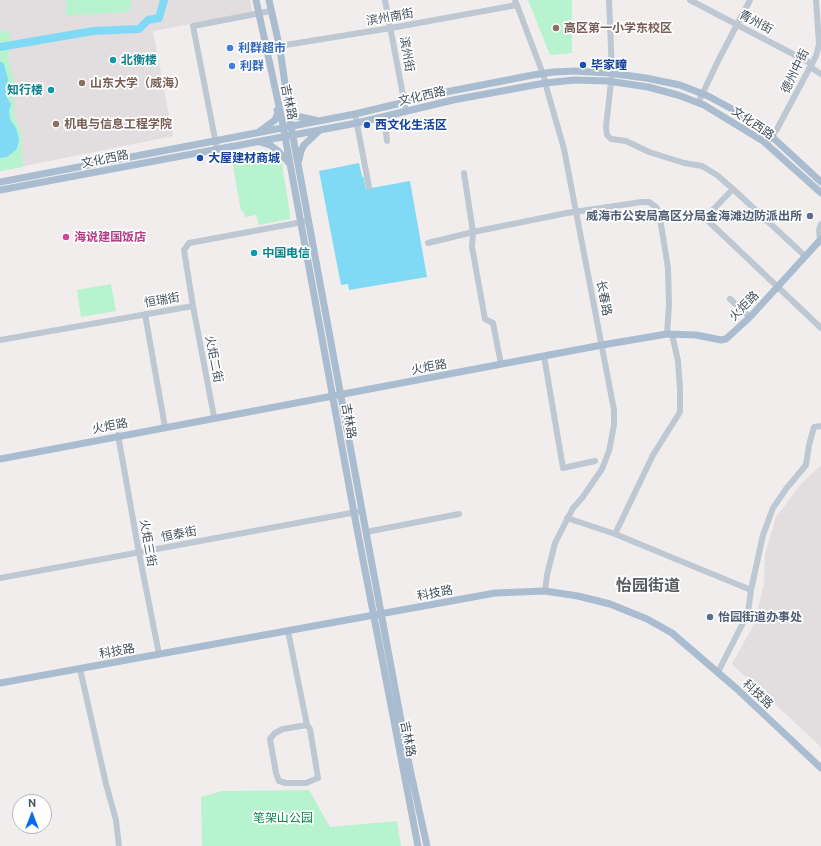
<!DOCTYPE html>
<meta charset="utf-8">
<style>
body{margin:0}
#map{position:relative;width:821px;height:846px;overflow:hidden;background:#f1eded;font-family:Ubuntu,sans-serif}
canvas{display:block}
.north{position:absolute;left:12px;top:794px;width:40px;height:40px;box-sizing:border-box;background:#fff;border:1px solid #b4b9be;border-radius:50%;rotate:0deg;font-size:11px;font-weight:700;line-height:16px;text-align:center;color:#44515d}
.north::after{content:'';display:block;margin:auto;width:14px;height:18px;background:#0769f1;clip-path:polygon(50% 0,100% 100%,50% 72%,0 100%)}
</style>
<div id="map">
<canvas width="821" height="846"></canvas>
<div class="north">N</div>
</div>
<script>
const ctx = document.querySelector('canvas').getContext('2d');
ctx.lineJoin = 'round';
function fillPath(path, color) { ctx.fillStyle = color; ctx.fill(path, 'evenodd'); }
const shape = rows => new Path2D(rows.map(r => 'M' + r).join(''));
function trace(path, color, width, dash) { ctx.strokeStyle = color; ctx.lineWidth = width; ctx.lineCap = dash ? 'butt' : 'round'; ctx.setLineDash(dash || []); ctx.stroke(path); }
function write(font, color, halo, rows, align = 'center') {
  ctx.font = font + ' Ubuntu,"Noto Sans SC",sans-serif'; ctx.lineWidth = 3.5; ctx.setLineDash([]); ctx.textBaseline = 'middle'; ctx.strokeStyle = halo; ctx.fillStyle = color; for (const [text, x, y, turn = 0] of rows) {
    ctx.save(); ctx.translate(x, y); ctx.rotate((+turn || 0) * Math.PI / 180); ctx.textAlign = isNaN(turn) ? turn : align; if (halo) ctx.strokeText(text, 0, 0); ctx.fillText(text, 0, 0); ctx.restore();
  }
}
fillPath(shape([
 [0,0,250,0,252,13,153,31,173,136,0,171],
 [821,465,821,747,732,664,754,624,764,584,765,554,776,517,801,484]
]), '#e2dedf');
fillPath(shape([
 [66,0,131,0,131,9,127,12,68,15,66,13],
 [528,0,572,0,572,53,550,55],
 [5,30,11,35,8,58,14,81,12,91,14,102,14,117,21,131,23,167,0,171,0,31],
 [266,154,273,155,278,159,282,164,290,214,290,219,259,225,256,215,245,217,243,211,241,211,232,161],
 [111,284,116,311,81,317,77,290],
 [309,790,330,827,397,821,401,846,202,846,201,797,222,791]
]), '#b7f3cf');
fillPath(shape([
 [0,61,4,64,9,83,7,97,10,103,11,103,9,111,10,119,16,128,19,139,17,149,7,157,0,158],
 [359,163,362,176,364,178,366,189,410,181,427,277,349,290,348,284,341,285,319,171]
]), '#80daf5');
trace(shape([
 [0,47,93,31,139,29,148,20,159,18,164,0]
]), '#80daf5', 8);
trace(shape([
 [385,0,406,111],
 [515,0,543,74,548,93,564,149,614,410,614,425,609,451,602,469,582,498,573,508,555,543,547,575,545,591],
 [609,0,612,73,606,127,607,135,611,139,626,141,649,152,684,163,702,166,717,175,733,189,805,256],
 [690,0,812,64],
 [266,50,279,46,391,28,517,5],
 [810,67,821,74],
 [698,103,719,59,750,0],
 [355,114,369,187],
 [385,124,387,141],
 [766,144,777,129,816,56,819,44,816,0],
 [217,149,193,26,271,11],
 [464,173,473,232,472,247,485,319,493,323,501,364],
 [733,189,705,218,821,328],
 [820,239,819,230,821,224],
 [428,243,473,232,567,213,642,202,649,202,656,207,659,212,668,268,669,305,667,334],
 [730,299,750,317],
 [193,306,214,417],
 [145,314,165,427],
 [0,340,193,306,184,250,189,243,308,221],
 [544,356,563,468,595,461],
 [118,435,139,553,159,654],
 [567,518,615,534,751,590],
 [366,532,459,514],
 [615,534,653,455,680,412,680,389,678,361,672,334],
 [0,578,362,511],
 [288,631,307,725,310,729,318,778,306,783,286,783,279,781,276,773,270,739,275,733,283,729,307,725],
 [80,669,106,784,116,820,119,846],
 [718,672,748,613,751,590,763,535,773,508,786,489,806,465,809,445,814,427,821,426]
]), '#bdc8d2', 6);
trace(shape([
 [256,0,282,120,354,513,418,846],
 [269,0,280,49,291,126,366,532,410,769,427,846],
 [290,108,292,114,296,116,315,120],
 [260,131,275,120,278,113,277,110],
 [260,142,270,145,277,150,289,163],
 [299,160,301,151,304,145,320,130],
 [0,182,355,114,451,91,533,75,553,72,575,71,609,73,646,78,680,85,708,96,745,116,768,133,821,182],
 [0,190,357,123,453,100,545,83,575,80,608,81,648,87,678,95,704,105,763,141,821,193],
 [0,459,602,345,667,334,696,335,721,340,726,339,750,317,821,239],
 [0,683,495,593,545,591,578,596,610,604,647,619,672,633,737,689,821,768]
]), '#aabdd0', 7);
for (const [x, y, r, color] of [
 [556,28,4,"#8d6e63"],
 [230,48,4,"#3f7fe0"],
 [113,60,4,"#0f9aa8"],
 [583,65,4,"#1a4fb4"],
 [232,66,4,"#3f7fe0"],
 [82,83,4,"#8d6e63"],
 [51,90,4,"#0f9aa8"],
 [56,124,4,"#8d6e63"],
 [367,125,4,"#1a4fb4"],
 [200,158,4,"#1a4fb4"],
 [810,216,4,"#5c6f8a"],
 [66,237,4,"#d1479c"],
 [254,253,4,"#0f9aa8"],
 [710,617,4,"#5c6f8a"]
]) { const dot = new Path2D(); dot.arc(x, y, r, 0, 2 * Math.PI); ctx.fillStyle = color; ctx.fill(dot); trace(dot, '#fff', 1.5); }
write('12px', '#44515d', '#fff', [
 ["滨州南街",390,17,-10],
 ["青州街",756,22,28],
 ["滨州街",407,54,80],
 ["德州中街",795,71,-64],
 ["文化西路",422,96,-13],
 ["吉林路",289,102,78],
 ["文化西路",753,123,34],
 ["文化西路",105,159,-11],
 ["长春路",604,298,79],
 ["恒瑞街",162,300,-10],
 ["火炬路",744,306,-45],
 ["火炬二街",214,359,79],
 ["火炬路",429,367,-11],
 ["吉林路",349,421,80],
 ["火炬路",110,426,-11],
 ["恒泰街",179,534,-11],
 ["火炬三街",148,543,80],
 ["科技路",435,593,-11],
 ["科技路",117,651,-10],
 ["科技路",758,694,43],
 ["吉林路",408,739,79]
]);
write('bold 12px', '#785e54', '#fff', [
 ["高区第一小学东校区",564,28],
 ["山东大学（威海）",90,83],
 ["机电与信息工程学院",64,124]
], 'left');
write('bold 12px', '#366cbe', '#fff', [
 ["利群超市",238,48],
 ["利群",240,66]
], 'left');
write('bold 12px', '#0d838f', '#fff', [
 ["北衡楼",121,60],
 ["知行楼",43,90,"right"],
 ["中国电信",262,253]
], 'left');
write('bold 12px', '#164399', '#fff', [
 ["毕家疃",591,65],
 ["西文化生活区",375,125],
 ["大屋建材商城",208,158]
], 'left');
write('bold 12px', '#4e5e75', '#fff', [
 ["威海市公安局高区分局金海滩边防派出所",802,216],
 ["怡园街道办事处",718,617,"left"]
], 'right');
write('bold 12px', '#b23c85', '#fff', [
 ["海说建国饭店",74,237]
], 'left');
write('12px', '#0d864c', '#fff', [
 ["笔架山公园",283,818]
]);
write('bold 16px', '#5a5e64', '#fff', [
 ["怡园街道",648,586]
]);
</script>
